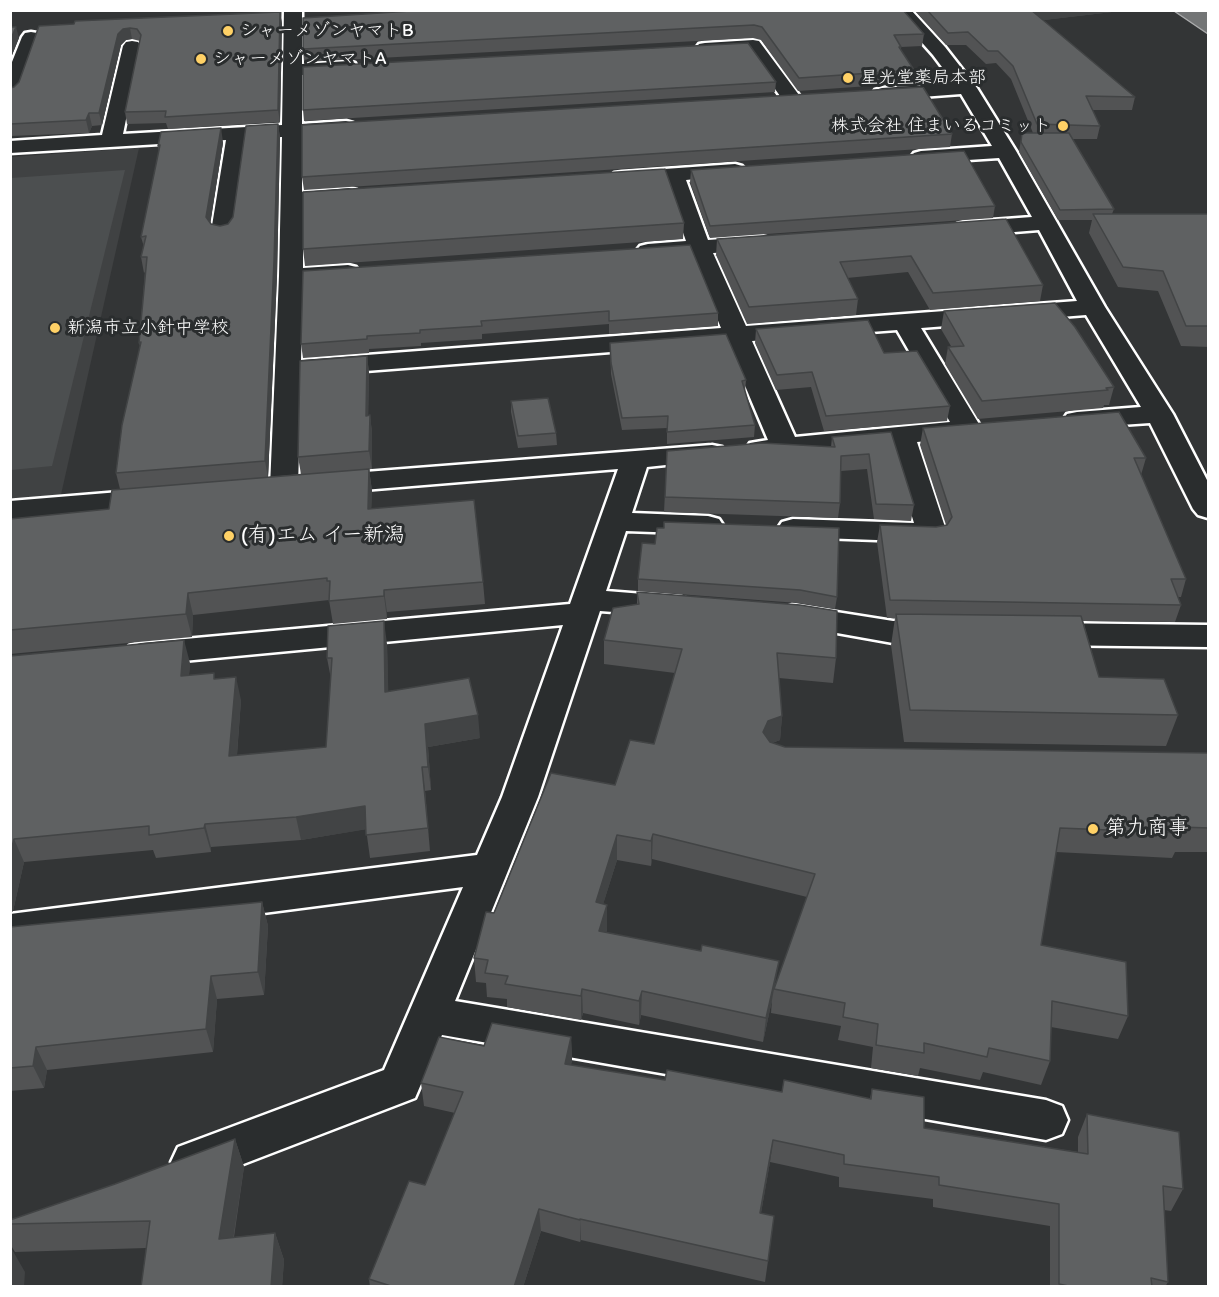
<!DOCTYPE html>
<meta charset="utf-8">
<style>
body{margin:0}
#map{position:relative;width:1219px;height:1297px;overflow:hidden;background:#333536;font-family:Itim,sans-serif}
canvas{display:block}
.frame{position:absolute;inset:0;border:12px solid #fff;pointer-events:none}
</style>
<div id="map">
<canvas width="1219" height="1297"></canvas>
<div class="frame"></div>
</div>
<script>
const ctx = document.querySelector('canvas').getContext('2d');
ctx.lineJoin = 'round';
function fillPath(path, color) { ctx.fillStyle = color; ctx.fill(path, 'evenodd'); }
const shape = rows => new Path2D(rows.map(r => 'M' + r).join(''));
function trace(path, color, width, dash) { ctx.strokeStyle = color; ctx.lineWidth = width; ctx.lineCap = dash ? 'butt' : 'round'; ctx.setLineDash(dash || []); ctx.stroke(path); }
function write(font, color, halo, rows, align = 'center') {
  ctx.font = font + ' Itim,"Klee One",sans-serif'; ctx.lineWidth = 6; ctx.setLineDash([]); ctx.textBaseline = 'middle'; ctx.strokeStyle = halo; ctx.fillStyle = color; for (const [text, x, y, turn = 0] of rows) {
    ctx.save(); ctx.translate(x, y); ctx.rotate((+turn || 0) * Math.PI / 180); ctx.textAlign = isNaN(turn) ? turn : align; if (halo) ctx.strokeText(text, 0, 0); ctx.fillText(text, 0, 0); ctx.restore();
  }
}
fillPath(shape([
 [139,148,60,499,11,503,11,157]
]), '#404243');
fillPath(shape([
 [125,170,52,466,11,470,11,178]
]), '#4c4f50');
const water = shape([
 [1174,11,1208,11,1208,34,1174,11]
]);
fillPath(water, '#737576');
trace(water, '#abacad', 1.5);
const minor = shape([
 [284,10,302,10,302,64,348,61,355,63,357,67,355,71,348,73,302,75,302,124,346,121,353,123,356,127,353,131,346,133,302,136,302,192,349,188,357,190,360,195,357,200,349,202,303,205,303,268,348,265,356,267,360,272,356,277,348,279,303,282,301,360,721,328,691,255,648,258,640,256,636,251,640,246,648,244,686,241,665,181,622,184,614,183,611,178,614,173,622,172,735,164,742,166,746,170,742,174,686,180,708,240,761,236,769,238,772,243,769,248,761,250,713,253,746,326,1077,301,1039,230,965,236,957,234,954,229,957,224,965,222,1032,217,999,158,921,163,914,161,911,157,914,153,921,151,992,146,961,94,882,100,875,98,872,94,875,90,882,88,954,83,933,55,893,10,911,10,945,47,977,88,1016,151,1105,307,1173,414,1208,482,1208,518,1198,515,1193,509,1150,423,1077,428,1067,426,1063,420,1067,414,1077,412,1141,407,1086,315,921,328,982,429,978,435,968,437,917,442,947,533,943,540,932,542,793,537,782,534,778,528,782,522,793,519,914,523,890,445,760,457,750,455,746,449,750,443,768,440,727,343,301,376,298,487,294,493,284,496,274,493,270,487,279,276,282,137,246,139,233,232,230,237,222,239,214,237,211,232,226,140,10,153,10,141,102,135,123,46,126,42,132,41,138,42,141,46,123,134,282,125,284,10],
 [897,330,950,422,795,437,752,341,897,330],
 [31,32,37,33,40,37,20,93,17,97,10,99,10,67,22,37,25,33,31,32],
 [753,40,759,41,799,95,802,99,799,103,785,103,748,51,705,53,699,52,696,48,699,44,705,43,753,40],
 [712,445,722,447,726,453,722,459,647,467,632,513,708,516,719,519,723,525,719,531,708,534,626,531,606,591,681,597,692,600,697,607,692,614,681,617,600,611,538,797,455,1001,1046,1100,1062,1106,1068,1120,1062,1134,1046,1140,442,1035,415,1098,194,1183,178,1177,171,1162,178,1147,384,1070,463,887,10,946,10,914,477,855,502,797,563,625,141,665,129,662,124,654,129,646,141,643,570,604,618,469,327,493,317,490,313,484,317,478,327,475,712,445],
 [156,489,166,492,171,498,166,504,10,519,10,501,156,489],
 [792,605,893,621,938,621,950,624,954,632,950,640,938,643,893,643,781,623,776,616,781,609,792,605],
 [1043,623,1208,625,1208,647,1043,645,1031,642,1027,634,1031,626,1043,623]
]);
trace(minor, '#fff', 5);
fillPath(minor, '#2a2d2e');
fillPath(shape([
 [426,10,924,34,922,46,901,47,901,50,914,70,912,83,798,91,761,40,753,38,304,62,303,49],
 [914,10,1129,10,1043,20,1135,97,1132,110,1092,110,1100,126,1097,139,1072,139,1114,209,1112,214,1209,214,1209,347,1181,346,1158,291,1118,287,1089,233,1092,220,1058,220,1019,152,1022,133,1033,133,1011,79,996,63,986,64,966,45,946,45],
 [280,12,282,24,280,122,168,129,166,123,127,124,125,112,140,41,132,39,126,40,121,45,102,125,92,126,89,133,10,136,10,88,14,87,19,82,39,26],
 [776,82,775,92,304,121,303,110],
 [278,124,280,138,277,276,268,477,301,474,298,457,367,356,369,373,368,415,370,415,372,433,372,469,369,469,372,491,371,508,483,582,485,604,387,612,387,619,333,624,329,600,193,615,192,637,10,654,10,519,109,509,120,489,116,473,140,346,139,343,145,272,144,273,141,257,144,247,141,237,159,152,158,146,223,142,210,224,220,226,228,224,233,217],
 [952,134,950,147,304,190,302,177],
 [691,170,995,206,993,218,710,238,690,182],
 [1006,219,1043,285,1040,301,930,310,908,272,847,278,858,299,856,315,747,324,716,255,717,239],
 [684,223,683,239,305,266,303,249],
 [303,271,718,313,718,326,609,334,609,324,482,334,482,339,421,343,421,346,369,349,369,353,303,358,301,344],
 [944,311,1114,387,1109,405,1104,405,1103,408,978,419,945,364,948,347,951,346,941,329],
 [756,329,884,353,950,406,947,421,824,431,811,387,776,390,755,343],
 [610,343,746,380,745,392,755,425,754,437,667,444,667,428,622,430,611,374],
 [511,401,556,433,557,445,518,448,511,412],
 [923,428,1146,458,1141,475,1186,579,1181,597,1178,597,1181,605,1175,622,1083,621,1099,677,1178,715,1166,746,904,742,891,645,895,618,887,618,877,542,880,525,936,527,946,525,920,445],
 [891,432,914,505,911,521,874,519,867,469,841,471,840,503,838,518,664,512,667,451,831,447,832,437],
 [642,543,837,597,835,609,798,603,638,591,638,579],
 [637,592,836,658,833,683,779,678,782,716,780,740,772,743,785,747,1209,753,1209,852,1175,852,1172,858,1056,852,1041,945,1128,1016,1118,1039,1051,1027,1050,1061,1041,1085,983,1072,980,1080,920,1068,918,1076,871,1068,873,1047,838,1040,841,1026,771,1013,772,1000,763,1042,641,1015,639,1025,583,1013,581,1020,507,1007,507,999,487,997,486,983,476,982,474,958,494,913,654,744,675,673,604,664,604,640,637,604],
 [652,859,807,897,776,983,606,933,607,929,607,905,603,904,617,860,651,866],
 [387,644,388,692,480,738,428,747,431,790,425,791,430,851,370,858,366,829,301,840,211,847,211,852,156,858,153,850,24,862,13,911,10,913,10,656,190,663,189,675,216,679,241,700,237,755,326,747,331,679,327,658],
 [262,902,268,926,264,995,217,999,213,1052,47,1070,44,1088,10,1091,10,927],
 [571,1037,572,1060,571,1065,665,1080,782,1092,870,1099,872,1089,924,1128,1078,1152,1078,1137,1087,1114,1183,1189,1171,1211,1164,1210,1168,1282,1165,1287,1050,1287,1050,1226,933,1207,933,1199,839,1187,839,1177,770,1162,761,1213,768,1261,765,1282,581,1240,580,1242,541,1231,523,1287,370,1287,369,1279,425,1185,455,1113,424,1106,421,1083,484,1046],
 [235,1139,244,1167,234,1237,275,1233,284,1260,282,1287,141,1287,146,1248,15,1252,10,1244,10,1220,115,1184]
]), '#525354');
fillPath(shape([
 [1030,10,1129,10,1028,22],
 [280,12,282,24,280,122,278,110],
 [16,27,19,38,10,60,10,41],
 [130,28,132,39,126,40,121,45,102,125,99,113,118,34,123,29],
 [89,113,92,126,89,133,86,120],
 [278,124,280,138,277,276,268,478,265,461],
 [221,128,223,142,209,232,206,217],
 [367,356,369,373,368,433,366,416],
 [370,415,372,433,372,469,369,451],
 [369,469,372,491,371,531,368,509],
 [384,590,387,612,387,619,384,596],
 [188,593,193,615,192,637,186,614],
 [384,621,387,644,389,715,385,692],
 [184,640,190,663,187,699,181,676],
 [236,677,241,700,235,779,229,756],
 [478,715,480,738,428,747,431,790,428,767,425,724],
 [782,716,780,740,766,745,763,732,768,721],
 [422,767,425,791,430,851,428,828],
 [365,806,368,829,301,840,296,817],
 [205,824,211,847,211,852,204,828],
 [653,834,652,859,651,866,651,841],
 [617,835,617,860,596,927,596,902],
 [14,839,24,862,13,911,10,913,10,855],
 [262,902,268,926,264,995,258,972],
 [607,905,607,929,600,956,599,931],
 [779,961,775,985,774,989,772,1000,763,1042,766,1018],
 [211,976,217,999,213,1052,206,1029],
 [582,989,583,1013,581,1020,581,996],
 [642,991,641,1015,639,1025,639,1001],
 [571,1037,572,1060,565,1087,565,1064],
 [36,1047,47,1070,44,1088,33,1066],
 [235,1139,244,1167,229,1266,219,1239],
 [773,1140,770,1162,757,1234,760,1213],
 [539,1209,541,1231,523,1287,514,1287],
 [580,1219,581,1240,580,1242],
 [275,1233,284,1260,282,1287,271,1287],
 [10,1246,25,1272,24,1287,10,1287]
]), '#424445');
const building = shape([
 [426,10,903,10,924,34,894,35,901,47,899,47,914,70,799,78,762,27,754,25,303,49,303,18,426,10],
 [927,10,1031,10,1135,97,1086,96,1100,126,1037,124,1013,66,998,51,988,51,968,32,948,33,927,10],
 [280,12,278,110,165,117,166,111,125,112,141,35,137,29,130,28,123,29,118,34,99,113,89,113,86,120,10,124,10,88,14,87,19,82,39,26,74,24,75,21,280,12],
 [10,27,16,27,10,41,10,27],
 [748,43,776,82,303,110,303,67,748,43],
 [923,87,952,134,302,177,302,125,923,87],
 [278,124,274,261,265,461,116,473,122,425,141,342,139,343,147,257,141,257,146,236,141,237,160,145,158,146,161,132,221,128,206,217,211,224,220,226,228,224,233,217,246,126,278,124],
 [1022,133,1069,133,1114,209,1060,210,1021,142,1022,133],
 [964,151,995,206,710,226,691,170,964,151],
 [665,169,684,223,303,249,303,192,665,169],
 [1093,214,1209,214,1209,326,1186,326,1163,271,1123,267,1093,214],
 [1006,219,1043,285,933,293,911,256,840,262,858,299,749,307,717,239,1006,219],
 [690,245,718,313,609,321,609,311,481,321,482,326,420,330,420,333,367,336,367,339,301,344,303,271,690,245],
 [1055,303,1075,327,1114,387,1106,388,1108,390,982,401,948,347,964,346,944,311,1055,303],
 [868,320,884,353,917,351,950,406,826,416,812,372,777,375,756,329,868,320],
 [726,334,746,380,742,381,755,425,667,432,668,416,622,418,611,363,610,343,726,334],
 [367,356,366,416,370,415,369,451,298,457,300,361,367,356],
 [548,398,556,433,518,436,511,401,548,398],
 [1119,412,1146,458,1134,458,1186,579,1171,579,1181,605,890,600,880,525,936,527,947,525,952,517,923,428,1119,412],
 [891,432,914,505,876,504,869,454,841,456,840,503,665,497,667,451,762,443,835,447,832,437,891,432],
 [369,469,368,509,474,500,483,582,384,590,384,596,329,601,330,581,327,581,327,578,188,593,186,614,10,630,10,519,109,509,112,490,369,469],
 [664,522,839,528,837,597,800,590,638,579,642,543,655,544,657,528,664,528,664,522],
 [637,592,800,605,837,611,836,658,777,653,782,716,768,721,763,732,770,742,785,747,1209,753,1209,828,1180,827,1182,833,1060,828,1041,945,1126,962,1128,1016,1052,1001,1050,1061,989,1048,987,1057,924,1043,924,1053,876,1045,878,1024,843,1017,845,1003,774,989,815,874,653,834,651,841,617,835,596,902,607,905,599,931,701,951,702,945,779,961,766,1018,642,991,639,1001,582,989,581,996,505,984,508,976,485,973,488,960,474,958,486,912,494,913,551,773,615,785,630,740,654,744,682,649,604,640,613,608,639,604,637,592],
 [896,614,1081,616,1099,677,1164,679,1178,715,910,710,896,614],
 [384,621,385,692,469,678,478,715,425,724,428,767,422,767,428,828,366,835,365,806,296,817,205,824,204,828,149,835,149,826,14,839,10,855,10,656,184,640,181,676,214,673,214,679,236,677,229,756,326,747,332,658,327,658,328,626,384,621],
 [262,902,258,972,211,976,206,1029,36,1047,33,1066,10,1068,10,927,262,902],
 [492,1023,571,1037,565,1064,665,1080,667,1070,782,1092,784,1080,871,1099,872,1089,924,1097,924,1128,1088,1154,1087,1114,1179,1132,1183,1189,1163,1186,1168,1282,1151,1278,1152,1287,1073,1287,1059,1284,1059,1204,939,1185,939,1177,844,1164,844,1155,773,1140,760,1213,774,1216,768,1261,580,1219,580,1220,539,1209,514,1287,394,1287,369,1279,409,1181,425,1185,463,1092,421,1083,439,1037,484,1046,492,1023],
 [235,1139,219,1239,275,1233,271,1287,141,1287,150,1221,10,1224,10,1220,115,1184,235,1139]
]);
fillPath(building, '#5f6162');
trace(building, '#424445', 1.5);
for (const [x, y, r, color] of [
 [228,31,6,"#ffd166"],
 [201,59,6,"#ffd166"],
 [848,78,6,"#ffd166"],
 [1063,126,6,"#ffd166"],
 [55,328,6,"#ffd166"],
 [229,536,6,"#ffd166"],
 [1093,829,6,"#ffd166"]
]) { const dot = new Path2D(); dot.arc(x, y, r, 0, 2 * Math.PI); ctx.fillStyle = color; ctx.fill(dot); trace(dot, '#2a2d2e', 2); }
write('18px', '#fff', '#2a2d2e', [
 ["シャーメゾンヤマトB",240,31],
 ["シャーメゾンヤマトA",213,59],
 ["星光堂薬局本部",860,78],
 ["株式会社 住まいるコミット",1051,126,"right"],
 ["新潟市立小針中学校",67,328]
], 'left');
write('21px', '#fff', '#2a2d2e', [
 ["(有)エム イー新潟",241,536],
 ["第九商事",1105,829]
], 'left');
</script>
